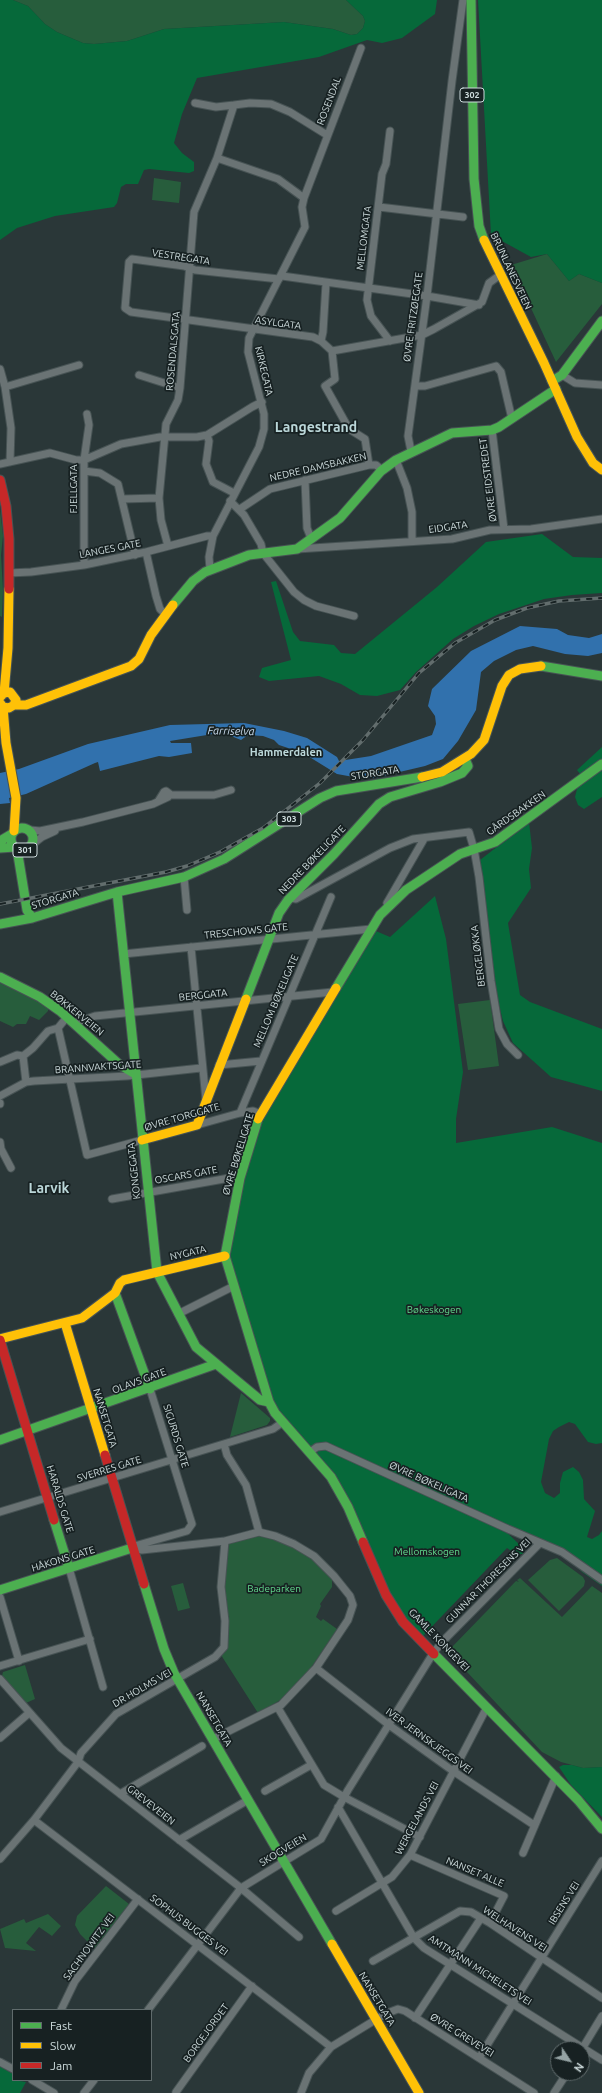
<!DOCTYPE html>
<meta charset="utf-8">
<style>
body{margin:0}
#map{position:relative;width:602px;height:2093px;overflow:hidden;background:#2a3738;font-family:Ubuntu,sans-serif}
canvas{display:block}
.legend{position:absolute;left:12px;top:2009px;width:140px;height:72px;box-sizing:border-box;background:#172122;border:1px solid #606b6c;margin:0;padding:5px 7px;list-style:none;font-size:12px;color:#cddbdc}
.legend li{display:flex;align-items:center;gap:8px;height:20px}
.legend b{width:20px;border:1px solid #606b6c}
.north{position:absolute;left:550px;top:2041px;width:40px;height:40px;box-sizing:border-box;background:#172122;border:1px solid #606b6c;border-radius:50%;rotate:125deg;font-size:11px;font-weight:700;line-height:16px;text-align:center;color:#cddbdc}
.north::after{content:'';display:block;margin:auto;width:14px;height:18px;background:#94a2a3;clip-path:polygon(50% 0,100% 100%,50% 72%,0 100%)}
</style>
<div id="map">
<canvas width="602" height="2093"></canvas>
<ul class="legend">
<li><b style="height:5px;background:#4caf50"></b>Fast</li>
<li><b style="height:5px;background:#ffc107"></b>Slow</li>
<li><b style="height:5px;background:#c62828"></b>Jam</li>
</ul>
<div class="north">N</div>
</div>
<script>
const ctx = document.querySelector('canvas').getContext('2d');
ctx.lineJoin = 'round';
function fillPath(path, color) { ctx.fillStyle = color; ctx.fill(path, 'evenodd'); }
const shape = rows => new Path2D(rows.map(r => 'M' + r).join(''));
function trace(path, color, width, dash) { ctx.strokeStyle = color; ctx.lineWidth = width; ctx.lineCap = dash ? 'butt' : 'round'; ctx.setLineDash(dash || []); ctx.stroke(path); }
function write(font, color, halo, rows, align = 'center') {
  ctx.font = font + ' Ubuntu,sans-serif'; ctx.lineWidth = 3.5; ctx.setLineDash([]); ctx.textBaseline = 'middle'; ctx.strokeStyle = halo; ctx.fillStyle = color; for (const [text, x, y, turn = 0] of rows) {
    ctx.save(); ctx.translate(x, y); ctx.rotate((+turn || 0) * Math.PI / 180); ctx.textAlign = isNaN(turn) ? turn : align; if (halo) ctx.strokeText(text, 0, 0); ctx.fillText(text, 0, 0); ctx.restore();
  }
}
fillPath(shape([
 [13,0,346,0,363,16,365,21,363,28,357,34,351,35,333,29,284,22,164,29,127,41,94,44,83,43,57,32,45,24,28,6],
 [154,178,181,182,179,203,152,200],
 [547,254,569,281,579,274,602,283,602,304,556,362,511,265],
 [0,509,3,536,1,555,3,590,2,617,0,616],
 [0,982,23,992,48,1008,48,1011,39,1020,30,1016,26,1024,17,1024,13,1027,0,1021],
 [490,1000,499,1066,468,1070,458,1004],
 [241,1393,270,1418,270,1421,267,1425,230,1437],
 [266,1534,314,1556,327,1573,332,1580,332,1587,320,1604,321,1606,316,1617,321,1621,323,1619,337,1629,306,1675,282,1699,258,1713,221,1655,227,1644,228,1633,222,1563,228,1541],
 [557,1558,583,1577,585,1581,584,1586,559,1611,528,1580,550,1560],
 [520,1578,562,1617,592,1586,602,1593,602,1767,583,1768,561,1762,542,1752,452,1656,452,1647,516,1581,519,1582,517,1580],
 [183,1583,190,1608,178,1611,171,1586],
 [25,1665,35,1699,26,1703,2,1676,3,1672],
 [106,1886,129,1904,95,1949,80,1934,75,1925,77,1916],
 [48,1914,61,1926,52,1936,39,1927,26,1943,36,1951,5,1948,0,1929,24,1919,26,1923]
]), '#275d3c');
fillPath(shape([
 [0,0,13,0,28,6,45,24,57,32,83,43,94,44,127,41,164,29,284,22,333,29,351,35,357,34,363,28,365,21,363,16,346,0,437,0,435,14,402,38,382,43,367,40,319,57,197,78,182,114,174,143,182,153,194,162,194,171,189,173,149,169,144,170,138,184,126,184,121,187,117,203,114,207,55,216,17,228,0,240],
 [478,0,602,0,602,283,579,274,569,281,547,254,531,257,491,235],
 [542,534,573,557,602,558,602,593,572,595,544,599,499,614,474,626,453,639,416,672,400,690,377,696,360,695,341,684,319,676,269,681,259,677,262,668,291,660,271,582,276,581,293,632,300,641,334,645,341,653,355,654,437,587,486,542],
 [602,747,602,797,584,809,578,805,575,797,577,789,585,780,577,770],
 [529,822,532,848,529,869,531,888,508,923,520,995,530,1002,602,1029,602,1091,551,1077,513,1043,503,1021,497,997,480,860],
 [435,896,446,939,463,1072,456,1119,456,1143,552,1127,602,1143,602,1443,596,1444,588,1442,575,1424,569,1422,559,1427,553,1431,549,1439,541,1482,545,1493,554,1498,560,1493,560,1483,563,1472,573,1467,579,1472,583,1480,584,1499,595,1511,587,1537,592,1539,599,1535,602,1531,602,1586,582,1572,561,1549,499,1525,521,1546,523,1554,516,1554,507,1548,420,1639,403,1622,331,1477,275,1413,225,1256,260,1114,371,929,390,937],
 [563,1765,572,1765,583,1768,602,1767,602,1817,571,1785,559,1767],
 [0,2066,13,2074,13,2080,26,2082,20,2093,0,2093]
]), '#06693a');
fillPath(shape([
 [520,626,557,629,568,635,589,638,602,634,602,653,588,656,565,654,533,646,516,650,494,661,481,672,476,710,458,741,443,759,425,766,374,778,359,778,337,774,303,753,279,745,274,740,263,736,248,735,241,740,226,734,213,734,170,741,171,743,191,743,192,753,169,757,159,756,100,771,98,762,95,763,26,794,9,798,10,803,0,804,0,773,19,769,88,744,170,725,244,723,284,731,307,738,337,757,339,761,371,756,432,735,436,724,435,716,428,706,432,689,471,651]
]), '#3171ad');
const street = shape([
 [195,103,216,107,234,105],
 [390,131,386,164,382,174,367,300,371,316,390,341],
 [304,198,278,179,217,158,234,105,250,103,271,104,290,112,327,135],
 [379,207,463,217],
 [282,276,427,296,479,305],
 [279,279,195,270,184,266,132,259,129,262,125,308,131,312,313,337,321,341,332,351,422,335,434,329,482,302,489,283,500,275],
 [321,341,323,332,326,283],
 [332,351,335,379,325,386,349,429,365,439,369,465],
 [0,369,5,387,11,428,10,462],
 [139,375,180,388],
 [562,375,575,383,602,385],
 [415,386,425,386,496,366,501,372,512,419],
 [5,387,79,365],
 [492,430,504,529],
 [207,435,209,441,206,464,213,482,234,493],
 [411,451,408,436,427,296,452,81,463,0],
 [396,460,407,488,412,512,412,541],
 [0,464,50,453,76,460,84,460,121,444,160,437,197,437,207,435,252,407,262,402],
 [84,471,100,473,118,484,135,555],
 [305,480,307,528,311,538],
 [122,499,159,498],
 [230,501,244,515,261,544,263,553,294,592,304,600,316,606,354,616],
 [240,509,270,489,369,465,376,465,382,470],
 [168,546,161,520,159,498,166,424,178,400,180,388,194,212,217,158],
 [297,549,452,539,490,530,531,529,602,519],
 [146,552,156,596,160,609,166,615],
 [84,565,84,460,89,425,87,414],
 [210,569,209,557,213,536,259,447,264,429,264,414,248,352,249,338,305,227,302,207,304,198,361,48],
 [9,573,31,572,84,565,146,552,207,536,213,536],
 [170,795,214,795,231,790],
 [30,830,40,831,83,822,153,804,168,797,170,794,166,791,164,792,159,800],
 [33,844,42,837,55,831],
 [184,877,187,910],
 [291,898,296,899,390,848,413,839,469,832,474,849,479,877,491,981,499,1029,507,1044,518,1055],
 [387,903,424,839],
 [191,947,206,1100],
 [123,954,371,929],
 [75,1023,95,1016,333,992],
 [58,1028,87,1155,142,1140],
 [23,1056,33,1048,48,1031,58,1028,67,1017],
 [23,1056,26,1082],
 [0,1062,17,1055,23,1056],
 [219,1065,261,1061],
 [0,1096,26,1082,34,1081,127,1076,201,1068],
 [0,1103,0,1104],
 [240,1113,331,897],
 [197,1125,240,1113,253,1111,260,1114],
 [0,1142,1,1149,11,1168],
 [112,1199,235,1177,240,1178],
 [178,1314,234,1286],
 [224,1444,227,1455,246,1485,259,1532],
 [310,1452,317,1447,326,1446,508,1529,562,1552,602,1580],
 [0,1512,273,1429,283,1422],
 [132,1548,142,1550,225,1541,259,1532,275,1536,294,1544,314,1556,334,1576,350,1596,353,1605,348,1620,316,1668,281,1705,213,1739],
 [132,1548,138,1545,187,1531,192,1524,150,1389],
 [69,1568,103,1687],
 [0,1597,19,1661],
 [0,1666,90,1639],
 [316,1668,389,1725,453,1771,534,1825],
 [0,1679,61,1748,241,1888,299,1937],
 [278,1708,324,1785,344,1797,420,1837],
 [0,1738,29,1713],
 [265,1791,311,1765],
 [120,1794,202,1746],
 [338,1807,414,1938,424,1948,602,2060],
 [34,1820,331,2047],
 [179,1840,248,1800],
 [523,1853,556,1776],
 [410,1855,504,1896,490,1923],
 [0,1859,34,1820,78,1762,81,1753,116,1714,215,1657,224,1647,225,1621,221,1587,225,1541],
 [336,1911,392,1877,410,1855,487,1707],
 [373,1961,460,1911,471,1912,490,1923,602,1998],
 [61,2010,75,1981,138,1899],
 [148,2010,241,1888,321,1839,348,1790,434,1652,443,1641,540,1543],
 [415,2018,481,1918],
 [582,2049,602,2016],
 [479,2058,602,1861],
 [0,2062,13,2069],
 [32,2080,54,2093],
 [176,2092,252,1986],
 [84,2093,94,2080],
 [301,2093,309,2073,331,2047,385,2014,398,2009,405,2011,534,2093],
 [554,2093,567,2073]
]);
const fast = shape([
 [471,0,474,179,479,226,484,240],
 [552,381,562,375,602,321],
 [173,605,193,581,205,572,249,555,297,549,340,518,381,471,396,460,452,433,492,430,499,427,556,389],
 [541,666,602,676],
 '11 839a11 11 0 1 1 22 0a11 11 0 1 1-22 0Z',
 [0,841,12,834],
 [0,848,15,847],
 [17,849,27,910,32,918],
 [117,892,157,1272,196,1347,260,1400,269,1402],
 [0,924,32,918,117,892,184,877,224,859,320,798,336,791,422,777],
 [0,977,40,997,60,1011,120,1065,135,1074],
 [336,988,380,915,406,890,460,854,495,842,602,764],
 [246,999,279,913,288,900,334,854,379,804,390,797,440,782,462,773,468,766,465,759],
 [258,1119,240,1178,225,1256,269,1402,275,1413,331,1477,348,1507,363,1542],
 [115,1293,150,1389],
 [0,1440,216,1364],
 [54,1520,69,1568],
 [144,1584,164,1649,174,1673,332,1944],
 [0,1590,132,1548],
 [434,1654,578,1800,602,1829]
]);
const slow = shape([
 [484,240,544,363,577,437,593,463,602,470],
 [4,693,8,648,9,589],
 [0,697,4,693,10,692,16,700,14,705,9,708,3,707,0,703],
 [14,705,26,705,131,666,139,659,151,635,173,605],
 [3,707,6,743,16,798,14,831],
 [422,777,442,772,471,754,484,740,502,686,509,675,520,669,541,666],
 [258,1119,336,988],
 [142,1140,197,1125,246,999],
 [65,1323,105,1455],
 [0,1339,82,1318,115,1293,120,1283,124,1280,225,1256],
 [332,1944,419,2093]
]);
const jam = shape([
 [0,480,6,506,9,539,9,589],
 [0,1340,54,1520],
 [105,1455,144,1584],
 [363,1542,386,1595,403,1622,434,1654]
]);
trace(street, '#475354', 9);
trace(fast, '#475354', 11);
trace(slow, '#475354', 11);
trace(jam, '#475354', 11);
trace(street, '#6a7374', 7);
trace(fast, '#4caf50', 9);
trace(slow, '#ffc107', 9);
trace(jam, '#c62828', 9);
const rail = shape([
 [0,904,166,872,187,866,220,852,263,828,320,783,363,740,419,673,455,643,495,620,527,608,559,601,602,598]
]);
trace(rail, '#626d6d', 3.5);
trace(rail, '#172122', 2, [6]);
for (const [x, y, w] of [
 [472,95,24],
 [289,819,24],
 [25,850,24]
]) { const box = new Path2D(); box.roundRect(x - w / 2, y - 7, w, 14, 3); ctx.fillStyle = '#172122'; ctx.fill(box); trace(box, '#cddbdc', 1); }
write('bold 9px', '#cddbdc', null, [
 ["302",472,95],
 ["303",289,819],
 ["301",25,850]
]);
write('10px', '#cddbdc', '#172122', [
 ["ROSENDAL",329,101,-69],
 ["MELLOMGATA",364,238,-83],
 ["VESTREGATA",181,257,9],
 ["BRUNLANESVEIEN",511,271,65],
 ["ØVRE FRITZØEGATE",413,317,-82],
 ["ASYLGATA",278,323,8],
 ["ROSENDALSGATA",173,351,-85],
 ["KIRKEGATA",264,371,77],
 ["NEDRE DAMSBAKKEN",318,467,-13],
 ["ØVRE EIDSTREDET",488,480,-97],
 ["FJELLGATA",74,489,-90],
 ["EIDGATA",448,527,-8],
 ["LANGES GATE",110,549,-11],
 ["STORGATA",375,773,-9],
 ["GÅRDSBAKKEN",516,813,-35],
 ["NEDRE BØKELIGATE",312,860,-46],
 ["STORGATA",55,899,-17],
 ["TRESCHOWS GATE",246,931,-6],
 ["BERGELØKKA",478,956,-97],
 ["BERGGATA",203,995,-6],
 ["MELLOM BØKELIGATE",276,1001,-67],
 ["BØKKERVEIEN",77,1013,39],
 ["BRANNVAKTSGATE",98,1067,-4],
 ["ØVRE TORGGATE",182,1117,-16],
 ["ØVRE BØKELIGATE",238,1154,-73],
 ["KONGEGATA",134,1171,-96],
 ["OSCARS GATE",186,1175,-10],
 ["NYGATA",188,1253,-13],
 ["OLAVS GATE",139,1381,-20],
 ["NANSETGATA",105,1418,73],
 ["SIGURDS GATE",176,1436,73],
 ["SVERRES GATE",109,1469,-17],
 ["ØVRE BØKELIGATA",429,1482,24],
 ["HARALDS GATE",60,1499,73],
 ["HÅKONS GATE",63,1559,-17],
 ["GUNNAR THORESENS VEI",488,1581,-45],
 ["GAMLE KONGEVEI",439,1640,46],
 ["DR HOLMS VEI",142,1688,-30],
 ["NANSETGATA",214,1719,60],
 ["IVER JERNSKJEGGS VEI",429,1741,36],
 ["GREVEVEIEN",151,1805,38],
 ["WERGELANDS VEI",417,1818,-62],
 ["SKOGVEIEN",283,1850,-31],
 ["NANSET ALLE",475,1872,23],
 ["IBSENS VEI",564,1903,-58],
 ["SOPHUS BUGGES VEI",189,1925,37],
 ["WELHAVENS VEI",515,1929,33],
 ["SACHNOWITZ VEI",89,1947,-54],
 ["AMTMANN MICHELETS VEI",480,1970,33],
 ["NANSETGATA",377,1999,59],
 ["BORGEJORDET",206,2033,-54],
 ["ØVRE GREVEVEI",462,2035,32]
]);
write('10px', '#63db8e', '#172122', [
 ["Bøkeskogen",434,1310],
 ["Mellomskogen",427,1552],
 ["Badeparken",274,1589]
]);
write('italic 11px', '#cddef0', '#172122', [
 ["Farriselva",231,731,1]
]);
write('bold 11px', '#bbd7d9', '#172122', [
 ["Hammerdalen",286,752]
]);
write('bold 14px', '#bbd7d9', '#172122', [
 ["Langestrand",316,427],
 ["Larvik",49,1188]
]);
</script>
